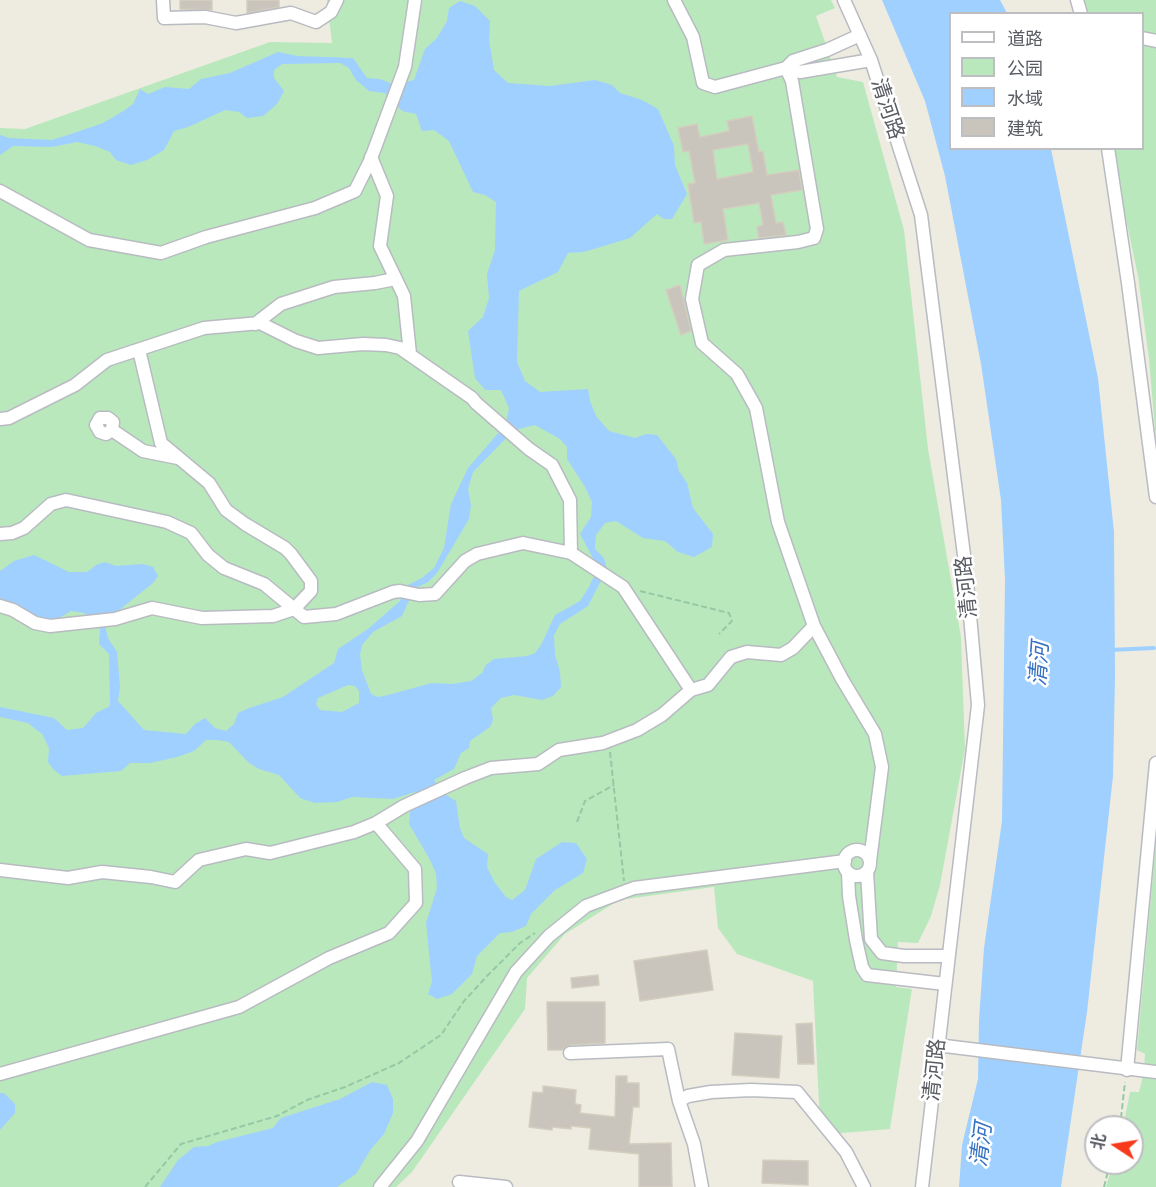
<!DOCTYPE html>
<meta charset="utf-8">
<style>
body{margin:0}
#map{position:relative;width:1156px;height:1187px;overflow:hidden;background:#eeece0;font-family:"IBM Plex Sans","Noto Sans SC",sans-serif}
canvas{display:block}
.legend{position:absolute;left:949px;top:12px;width:195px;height:138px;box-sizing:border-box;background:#fff;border:2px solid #bdbec1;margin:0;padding:8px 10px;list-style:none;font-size:18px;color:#595d63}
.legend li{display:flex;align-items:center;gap:12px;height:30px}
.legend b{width:30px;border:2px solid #bdbec1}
.north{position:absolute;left:1084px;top:1115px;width:60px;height:60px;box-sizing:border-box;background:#fff;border:2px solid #bdbec1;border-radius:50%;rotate:282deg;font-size:16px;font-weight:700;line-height:24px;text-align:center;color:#595d63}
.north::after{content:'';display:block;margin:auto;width:21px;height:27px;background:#f83a1c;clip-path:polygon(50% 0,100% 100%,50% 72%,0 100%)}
</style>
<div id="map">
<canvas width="1156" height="1187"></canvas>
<ul class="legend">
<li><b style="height:8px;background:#fff"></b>道路</li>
<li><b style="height:16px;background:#bae8bd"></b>公园</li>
<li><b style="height:16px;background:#9fd0ff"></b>水域</li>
<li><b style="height:16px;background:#c9c5bd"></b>建筑</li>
</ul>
<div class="north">北</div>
</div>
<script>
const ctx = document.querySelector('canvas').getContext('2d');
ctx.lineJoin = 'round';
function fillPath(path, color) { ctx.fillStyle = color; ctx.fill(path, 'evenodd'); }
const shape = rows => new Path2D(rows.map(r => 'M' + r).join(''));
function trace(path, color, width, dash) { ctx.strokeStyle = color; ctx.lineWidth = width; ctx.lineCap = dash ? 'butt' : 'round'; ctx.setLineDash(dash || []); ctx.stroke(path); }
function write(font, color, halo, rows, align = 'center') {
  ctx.font = font + ' "IBM Plex Sans","Noto Sans SC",sans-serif'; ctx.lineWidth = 5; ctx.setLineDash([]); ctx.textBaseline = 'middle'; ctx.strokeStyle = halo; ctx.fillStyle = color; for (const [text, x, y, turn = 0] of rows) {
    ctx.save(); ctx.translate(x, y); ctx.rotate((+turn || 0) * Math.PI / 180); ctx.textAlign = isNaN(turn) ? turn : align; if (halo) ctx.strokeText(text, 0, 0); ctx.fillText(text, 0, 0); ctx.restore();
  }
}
fillPath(shape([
 [327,0,831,0,835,8,816,16,837,77,863,82,904,230,928,449,961,637,965,749,940,885,931,916,918,943,898,942,896,987,912,989,890,1129,830,1134,820,1124,813,981,737,954,718,928,714,887,619,900,565,934,527,978,525,1009,412,1172,396,1187,0,1187,0,128,25,129,270,42,332,43],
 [1083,0,1156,0,1156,441,1149,359,1138,276,1111,149,1142,148,1142,14,1090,13,1086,11],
 [1156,842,1156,1187,1106,1187,1113,1163,1132,1163,1132,1127,1123,1127,1130,1092,1139,1092,1144,1071,1145,1054,1137,1050]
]), '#bae8bd');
fillPath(shape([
 [882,0,1000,0,1007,13,950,14,950,148,1051,149,1098,378,1114,532,1115,677,1113,776,1087,1012,1061,1187,959,1187,962,1145,978,1079,979,1020,984,948,1002,821,1005,580,1001,500,981,364,945,176,925,101],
 [460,1,475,6,490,21,489,40,494,70,508,83,550,86,595,80,612,85,620,93,642,100,658,109,674,146,675,165,687,194,672,219,664,219,657,214,630,238,584,252,568,253,558,272,519,291,517,362,525,381,540,392,588,389,590,401,596,416,609,431,635,438,646,434,657,435,676,459,679,471,687,483,693,508,713,534,712,547,694,557,678,552,665,541,643,538,616,521,605,523,596,535,595,549,604,558,607,569,588,606,560,624,554,635,555,655,560,672,561,687,553,696,542,700,514,695,501,698,491,708,493,720,490,727,470,741,469,748,461,753,454,769,434,780,443,793,456,801,460,828,464,838,488,854,487,867,495,883,506,897,512,900,525,890,536,859,562,842,576,843,587,859,583,873,555,890,531,914,526,926,512,932,500,933,477,956,472,974,452,994,437,999,428,994,432,982,426,923,437,888,436,873,429,858,409,824,410,812,421,804,415,792,393,799,352,797,337,802,315,803,300,798,279,775,259,769,249,763,229,742,217,740,206,740,194,751,177,757,150,763,130,763,121,771,62,776,54,770,48,762,49,748,42,734,28,723,0,717,0,707,54,718,67,730,83,728,96,713,110,706,109,654,99,644,100,630,95,620,84,613,71,611,59,618,47,619,35,616,24,608,0,598,0,571,14,561,34,555,69,572,87,572,96,565,105,562,116,566,143,564,153,567,158,576,153,583,104,622,108,638,117,652,120,687,118,701,144,730,186,734,195,724,205,718,215,728,226,731,234,724,238,713,249,708,283,697,334,663,338,649,368,629,400,601,404,587,422,578,434,568,444,548,451,504,468,468,506,424,509,408,501,390,485,390,475,378,468,331,483,317,489,298,487,274,495,250,496,202,485,195,473,192,449,141,434,130,422,131,416,114,402,111,385,93,369,91,356,80,349,68,340,63,282,64,274,70,274,78,284,91,277,104,263,116,247,118,239,112,225,110,188,127,174,131,164,150,147,160,131,165,116,160,110,152,95,146,77,142,52,147,13,146,0,155,0,135,9,138,52,140,71,134,103,123,125,110,133,104,140,89,148,94,165,87,189,89,201,79,230,73,278,52,297,56,353,58,367,78,380,79,395,85,414,80,425,49,437,38,447,21,449,8],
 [535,425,560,439,567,447,567,459,585,487,592,502,591,517,580,534,593,558,596,571,589,587,580,601,555,615,541,645,535,653,527,656,494,659,486,665,482,673,471,681,452,684,432,683,384,696,378,697,371,694,362,670,360,655,362,645,373,632,402,616,414,589,428,582,437,573,469,519,471,505,468,489,473,472,514,430],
 [348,685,355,686,359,691,359,703,342,712,320,710,316,704,318,698],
 [372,1082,387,1085,393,1099,393,1113,384,1134,371,1149,356,1174,337,1187,160,1187,178,1160,194,1147,208,1146,217,1142,273,1128,281,1118,340,1099],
 [0,1093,4,1093,15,1104,15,1113,0,1130]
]), '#9fd0ff');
trace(shape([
 [1110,650,1154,648]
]), '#9fd0ff', 4);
const building = shape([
 [180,0,212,0,212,10,180,9,180,0],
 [247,0,279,0,279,7,247,13,247,0],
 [752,116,759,152,763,151,767,175,799,170,802,190,771,195,776,223,783,222,786,235,759,238,757,227,763,225,759,203,723,209,728,240,704,244,701,222,694,223,688,184,695,183,689,151,683,152,678,128,697,124,700,137,729,131,727,121,752,116],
 [748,144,753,172,717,179,713,150,748,144],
 [680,285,691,331,681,335,666,290,680,285],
 [707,950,713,990,640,1001,634,961,707,950],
 [598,975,599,985,572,988,571,978,598,975],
 [547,1002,605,1002,605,1043,570,1045,562,1050,548,1050,547,1002],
 [812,1023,814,1064,798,1064,796,1024,812,1023],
 [735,1033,782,1036,779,1078,732,1075,735,1033],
 [616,1076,627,1076,627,1083,639,1083,639,1107,633,1107,629,1144,671,1143,672,1187,639,1187,639,1154,589,1149,591,1128,571,1126,571,1129,552,1127,552,1130,529,1127,533,1092,543,1093,543,1086,576,1090,575,1104,581,1105,580,1113,615,1117,616,1076],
 [763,1160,808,1161,808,1185,762,1183,763,1160]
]);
fillPath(building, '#c9c5bd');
trace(building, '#d3cebe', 1.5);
const minor = shape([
 [163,0,164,18,205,17,236,23,291,13,316,22,331,12,337,0],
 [674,0,693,37,703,83,715,87,786,68,792,81,817,229,814,238,798,242,724,250,698,265,692,299,702,343,737,374,756,408,778,522,814,626,842,679,875,734,882,767,870,861],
 [844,0,871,60,921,215,966,571,978,705,922,1187],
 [1077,0,1081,14],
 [860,35,827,50,793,61,786,68,800,72,871,60],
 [1142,38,1156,41],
 [1108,148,1128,283,1156,497],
 [371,157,387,196,380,246,404,296,410,354],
 [0,191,89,240,161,253,206,237,315,208,355,191,370,161,405,67,415,0],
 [255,324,281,304,334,287,375,283,395,279],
 [0,419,9,418,75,385,107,360,204,328,260,323,296,341,318,348,363,344,386,345,400,348,472,398,476,403,529,449,552,465,570,500,571,553],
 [112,430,113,422,108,418,100,418,96,425,100,432,106,434,112,430,143,451,178,458],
 [0,534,12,533,24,528,51,504,66,500,167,522,191,533,208,555,224,568,264,584,304,617,336,614,393,592,400,591,419,595,435,594,465,561,477,554,523,543,571,553,623,587,691,690],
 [0,606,13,610,35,623,50,626,115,619,152,608,202,618,273,616,294,609,311,591,311,581,291,554,285,548,245,524,226,510,209,483,161,443,139,350],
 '844 863a13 13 0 1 1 26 0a13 13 0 1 1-26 0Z',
 [0,870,68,878,102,872,151,877,175,882,199,860,246,849,270,853,354,832,376,823,404,806,465,778,491,768,538,764,559,750,603,743,637,730,662,715,691,690,708,685,731,657,747,652,781,655,793,648,814,626],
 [848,872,849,896,856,940,862,967,867,975,945,984],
 [867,872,871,939,882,953,904,956,948,956],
 [937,1045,1156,1072],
 [570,1053,668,1049,679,1101,694,1144,702,1187],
 [1127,1070,1156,763],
 [0,1074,239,1007,329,958,389,933,416,903,415,869,376,823],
 [679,1101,688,1096,711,1092,751,1090,797,1092,846,1152,864,1187],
 [459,1182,506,1187],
 [380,1187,417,1141,516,972,549,936,586,906,634,888,845,861]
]);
trace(minor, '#b8bbc1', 15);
trace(shape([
 [640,591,729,613,732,621,719,634],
 [610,752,624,881],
 [577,822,585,801,614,785],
 [1120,1127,1125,1082],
 [145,1187,181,1144,277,1116,307,1100,345,1087,399,1063,441,1035,464,1001,488,975,520,943,535,933],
 [1104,1187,1110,1163]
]), '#93c9a5', 2, [6, 3]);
trace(minor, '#fff', 12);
write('21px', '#595d63', '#fff', [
 ["清河路",887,109,72],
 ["清河路",967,587,-96],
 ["清河路",935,1070,-84]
]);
write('italic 22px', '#3672c3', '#fff', [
 ["清河",1040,664,-86],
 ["清河",982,1145,-83]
]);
</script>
